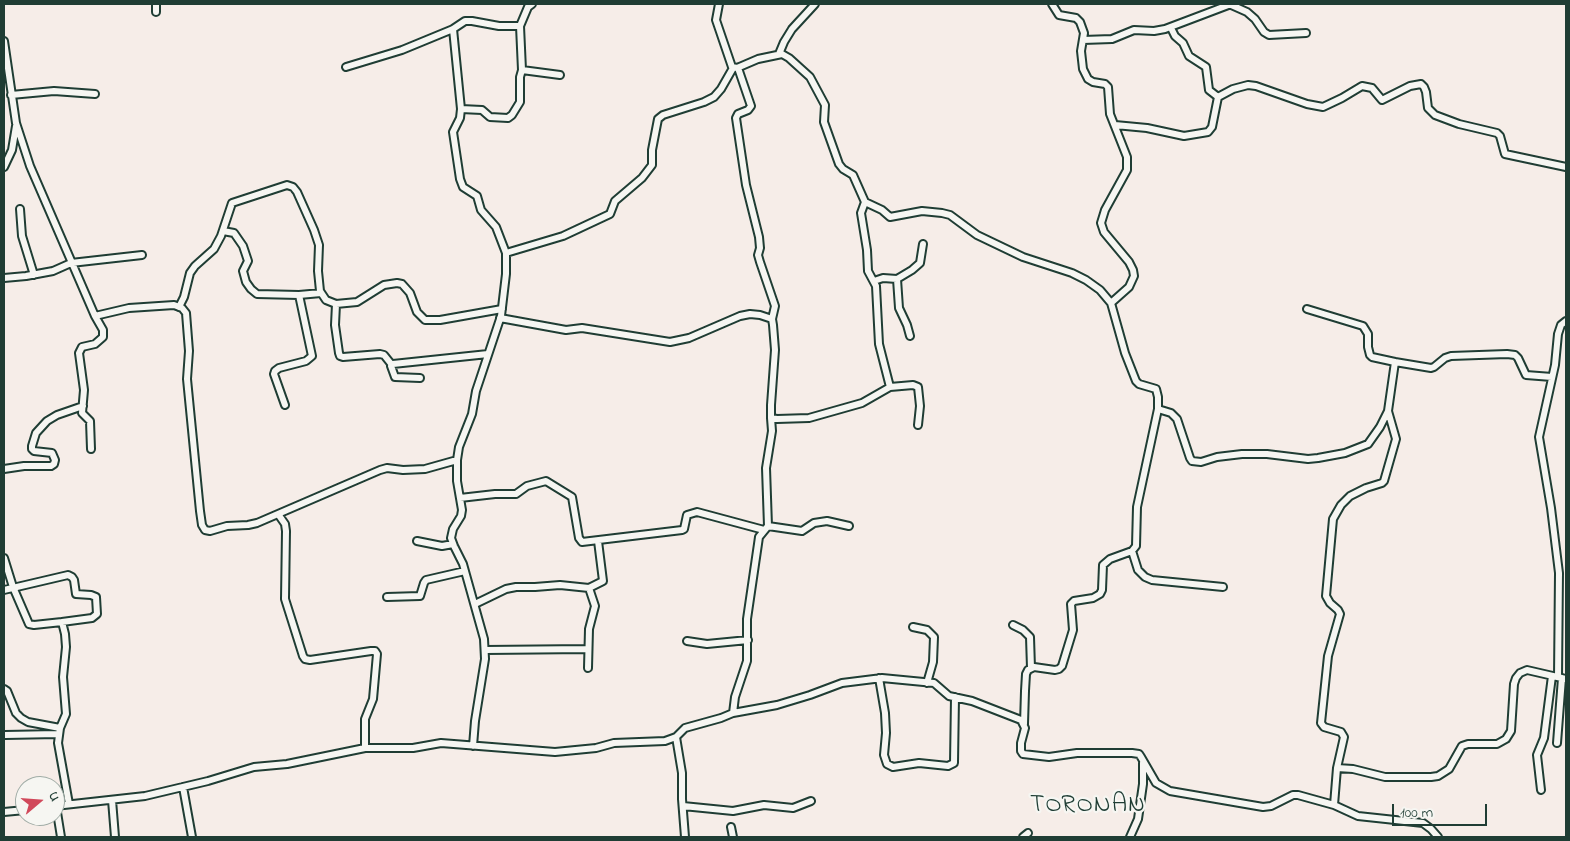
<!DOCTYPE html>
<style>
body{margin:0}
#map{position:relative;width:1570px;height:841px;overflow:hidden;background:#f6ede8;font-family:"Indie Flower",sans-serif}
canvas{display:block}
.frame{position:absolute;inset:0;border:5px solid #1f3d34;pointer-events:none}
.north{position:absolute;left:15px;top:776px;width:50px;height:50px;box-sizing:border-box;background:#f6f6f2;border:1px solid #a0aca6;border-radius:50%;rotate:72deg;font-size:14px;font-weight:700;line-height:20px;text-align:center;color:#1f3d34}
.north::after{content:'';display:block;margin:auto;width:18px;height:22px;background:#d1495b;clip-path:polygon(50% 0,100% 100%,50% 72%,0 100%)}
.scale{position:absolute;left:1392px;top:804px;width:95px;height:22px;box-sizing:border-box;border:2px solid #1f3d34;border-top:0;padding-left:6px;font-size:15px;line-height:18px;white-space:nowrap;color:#1f3d34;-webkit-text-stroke:4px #f6f6f2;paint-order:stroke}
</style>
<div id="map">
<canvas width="1570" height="841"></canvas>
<div class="frame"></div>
<div class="north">U</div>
<div class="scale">100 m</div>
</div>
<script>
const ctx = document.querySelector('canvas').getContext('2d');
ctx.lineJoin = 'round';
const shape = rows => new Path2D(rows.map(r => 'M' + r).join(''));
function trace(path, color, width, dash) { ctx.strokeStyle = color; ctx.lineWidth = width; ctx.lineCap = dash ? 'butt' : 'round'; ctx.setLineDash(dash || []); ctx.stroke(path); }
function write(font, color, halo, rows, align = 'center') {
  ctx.font = font + ' "Indie Flower",sans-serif'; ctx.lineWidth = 4.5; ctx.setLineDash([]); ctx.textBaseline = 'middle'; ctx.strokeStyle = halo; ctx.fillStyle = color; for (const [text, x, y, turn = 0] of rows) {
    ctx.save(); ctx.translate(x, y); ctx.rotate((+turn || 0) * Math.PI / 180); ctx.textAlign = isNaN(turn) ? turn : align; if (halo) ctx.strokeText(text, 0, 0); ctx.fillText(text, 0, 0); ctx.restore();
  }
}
const minor = shape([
 [719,4,716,20,732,67,737,68,758,59,782,54,789,58,810,77,825,105,824,122,839,164,843,169,853,175,865,202,882,210,890,217,922,211,942,213,950,215,977,235,1023,257,1072,273,1086,280,1100,290,1111,303,1125,353,1136,381,1139,384,1156,389,1158,397,1158,409,1171,413,1177,419,1190,458,1192,461,1201,462,1217,457,1242,454,1267,454,1308,459,1318,458,1345,453,1368,444,1380,427,1388,411,1395,362,1431,368,1434,367,1445,358,1451,356,1507,354,1515,355,1518,358,1526,375,1552,377],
 [1052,4,1059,15,1076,18,1080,22,1084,33,1081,51,1083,69,1088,79,1093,82,1105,84,1108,87,1110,114,1127,157,1127,170,1105,210,1101,223,1104,232,1129,262,1133,270,1134,276,1129,287,1111,303],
 [1229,4,1247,12,1255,19,1264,32,1269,35,1306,33],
 [156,12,156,4],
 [520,26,528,7,532,4],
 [1171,28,1175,36,1183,43,1189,56,1206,67,1209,90,1218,97],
 [453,29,461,109,460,118,453,132,460,179,463,187,477,196,481,210,496,227,506,253],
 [1083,40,1112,39,1134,30,1154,31,1165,29,1231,4],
 [4,41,16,123,30,166,95,316,129,308,174,305,182,308,186,313,189,351,187,379,200,511,202,525,205,530,210,531,227,526,248,525,257,523,380,470,387,468,403,470,425,469,457,460],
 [779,54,784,42,792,29,815,4],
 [346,67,402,50,453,29,465,21,472,21,499,26,520,26,522,70,560,75],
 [738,68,751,106,748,110,738,114,736,118,746,185,759,237,760,248,758,255,760,262,775,306,772,319],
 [11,95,54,91,95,94],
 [461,109,482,110,490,117,508,118,512,115,520,102,520,77,522,70],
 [1115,125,1147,128,1184,136,1208,132,1212,127,1218,97,1233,89,1248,85,1256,86,1307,104,1323,107,1342,98,1362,86,1372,88,1382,100,1410,86,1421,84,1424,87,1426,92,1428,108,1435,115,1459,124,1497,133,1500,136,1505,154,1566,167],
 [4,167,12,150,16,126],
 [20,209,22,236,34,275],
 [223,231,234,233,243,246,248,261,243,271,246,282,251,289,257,294,299,295,321,293],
 [4,278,26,276,53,271,71,263,142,255],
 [897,279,899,308,907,325,910,336],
 [874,281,883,278,897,279,912,270,920,263,923,244],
 [336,304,335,325,339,353,340,356,343,357,380,354,384,355,392,365],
 [179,307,184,297,190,273,195,266,214,249,221,236,232,203,287,185,293,187,297,192,314,230,319,245,318,271,320,291,326,300,336,304,357,302,384,285,397,283,402,284,410,293,417,312,425,320,440,320,502,309],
 [1307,309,1363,326,1368,334,1368,347,1370,355,1372,357,1395,362],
 [500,318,566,330,582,328,670,342,689,338,740,316,750,314,760,315,772,319,773,325,775,350,771,405,771,418,777,419,809,418,862,403,890,387,879,344,876,286,868,271,867,250,861,213,865,202],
 [420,378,395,377,391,366,393,364,488,354],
 [890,387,913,385,918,387,920,406,918,425],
 [285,405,274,374,275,371,279,368,306,361,312,356,299,295],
 [91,449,90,421,82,413,84,390,79,353,82,347,95,344,103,337,103,330,95,316],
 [4,469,24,466,51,466,54,464,55,460,52,453,34,451,32,449,32,446,36,433,47,421,57,415,83,406],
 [460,498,495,494,516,494,527,486,546,481,572,497,579,538,582,542,682,530,684,529,687,515,697,512,764,530],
 [278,514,285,524,286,531,285,599,303,656,305,659,310,660,371,651,375,651,377,654,373,699,365,719,365,748],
 [768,526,802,531,814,523,827,521,849,526],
 [417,541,442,546,453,544],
 [1132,551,1138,570,1145,577,1152,580,1223,587],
 [4,558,13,587,29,624,34,625,62,622,65,634,66,647,63,677,66,714,60,728,58,743,69,804],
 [589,588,603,581,598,541],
 [4,590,68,575,72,577,74,580,76,594,91,595,96,597,97,614,92,618,62,622],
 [387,597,420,596,424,583,426,580,465,571],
 [475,604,506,589,516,587,535,587,560,585,589,588,595,606,589,629,588,668],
 [1013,625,1023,630,1030,637,1031,668],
 [913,627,927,630,934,637,933,662,927,683],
 [687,641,707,644,748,640],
 [485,650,588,649],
 [1558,677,1559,573,1551,508,1539,437,1555,365,1558,334,1561,325,1566,321],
 [879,678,885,713,886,733,884,755,887,764,893,767,919,763,948,766,954,763,955,697],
 [4,689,7,691,16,713,21,718,28,722,60,728],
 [733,713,735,697,747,661,747,619,758,544,759,537,768,526,766,468,772,431,771,418],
 [1024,724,1025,691,1026,674,1028,670,1034,667,1055,670,1059,669,1062,666,1073,630,1071,604,1074,601,1093,598,1100,594,1102,590,1103,565,1110,559,1132,551,1136,546,1137,507,1158,409],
 [5,735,58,734],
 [676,737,682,773,682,799,685,837],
 [1557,743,1562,678],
 [473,746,475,721,485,659,484,639,463,564,454,546,451,538,453,529,461,516,462,510,457,481,457,460,459,447,472,414,476,391,501,316,506,274,506,253,563,236,610,214,615,201,642,178,652,165,652,150,658,119,663,115,704,102,714,97,721,89,733,68],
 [1337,768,1353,769,1385,777,1431,777,1438,776,1449,769,1462,746,1468,744,1497,744,1506,739,1511,731,1514,684,1516,678,1520,673,1527,670,1566,679],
 [183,787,192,837],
 [1541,790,1537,755,1544,738,1552,676],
 [112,800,115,837],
 [1334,805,1337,768,1344,737,1341,732,1324,727,1321,723,1328,656,1340,614,1338,610,1330,603,1326,596,1333,519,1341,505,1350,496,1366,488,1382,483,1384,481,1396,439,1388,411],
 [55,806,145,796,208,781,254,767,287,764,365,748,413,748,441,743,555,752,596,748,614,743,665,741,676,737,685,728,721,718,733,713,777,705,810,695,842,683,882,678,934,683,949,696,972,701,1021,720,1025,728,1021,743,1021,751,1023,754,1049,757,1077,753,1132,753,1139,754,1141,757,1156,783,1170,791,1263,807,1271,806,1293,795,1298,795,1334,805,1358,816,1423,823,1431,829,1438,837],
 [56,806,61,837],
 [683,806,733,811,764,805,793,808,811,801],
 [4,812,25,810],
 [731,827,733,837],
 [1023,837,1028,833],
 [1130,837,1138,819,1143,784,1143,763]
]);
trace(minor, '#1f3d34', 10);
trace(minor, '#f6f6f2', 6);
ctx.letterSpacing = '1px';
write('25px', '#1f3d34', '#f6f6f2', [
 ["TORONAN",1088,807]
]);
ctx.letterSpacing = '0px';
</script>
